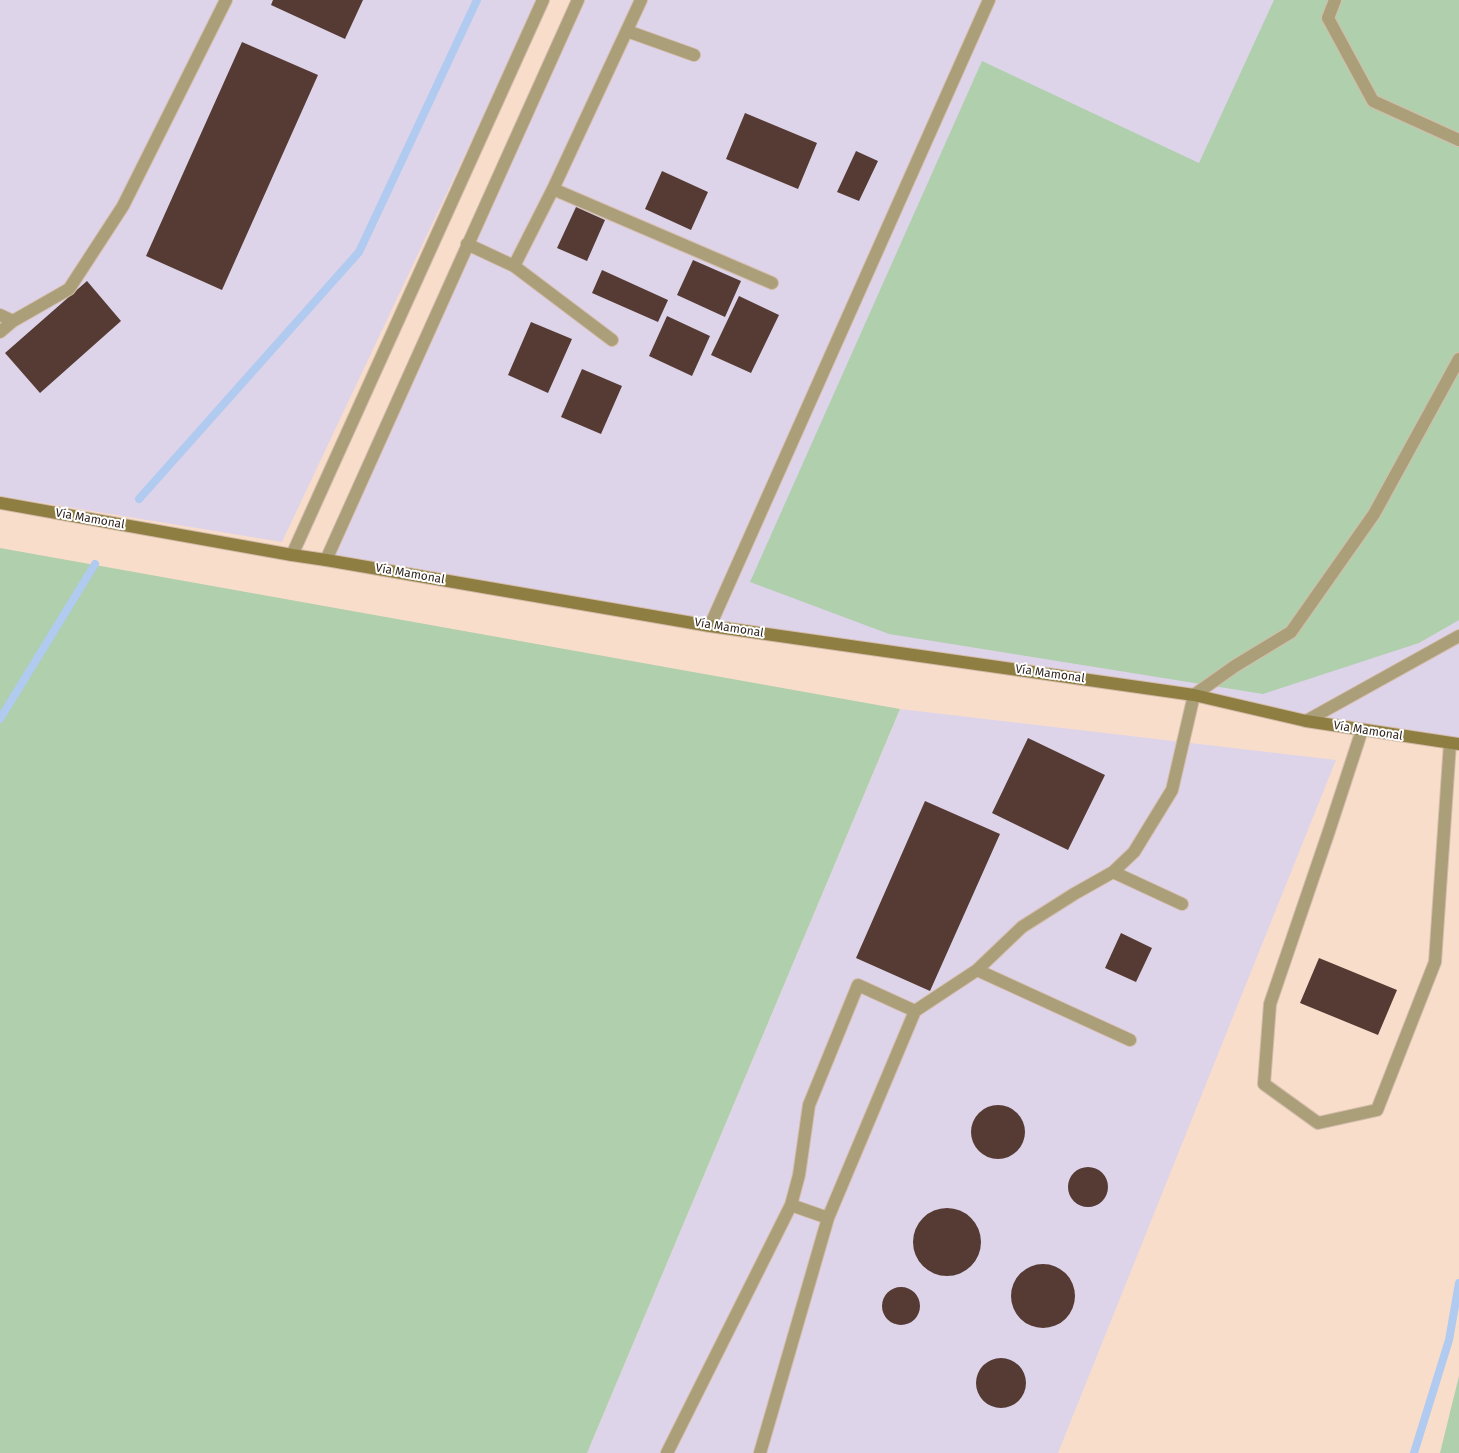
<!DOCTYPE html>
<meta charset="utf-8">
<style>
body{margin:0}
canvas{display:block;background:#f8ddca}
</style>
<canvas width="1459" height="1453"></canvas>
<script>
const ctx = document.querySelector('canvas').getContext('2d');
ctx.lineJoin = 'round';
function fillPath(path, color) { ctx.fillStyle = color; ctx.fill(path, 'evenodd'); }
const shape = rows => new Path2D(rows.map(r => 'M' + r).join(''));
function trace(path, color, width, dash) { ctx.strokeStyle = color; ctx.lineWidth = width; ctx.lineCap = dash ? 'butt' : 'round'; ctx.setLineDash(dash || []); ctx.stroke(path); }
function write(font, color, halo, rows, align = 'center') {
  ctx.font = font + ' "Fira Sans",sans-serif'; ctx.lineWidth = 4; ctx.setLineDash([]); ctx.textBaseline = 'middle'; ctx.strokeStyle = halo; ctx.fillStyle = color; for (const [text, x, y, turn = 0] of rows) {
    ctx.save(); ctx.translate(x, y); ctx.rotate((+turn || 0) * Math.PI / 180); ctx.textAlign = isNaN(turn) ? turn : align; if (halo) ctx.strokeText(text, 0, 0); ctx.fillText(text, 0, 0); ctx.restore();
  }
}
fillPath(shape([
 [0,0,538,0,282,542,0,496],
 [585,0,1459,0,1459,744,1197,700,326,560,467,244],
 [900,709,1336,760,1058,1453,587,1453]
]), '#ded4e9');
fillPath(shape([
 [1274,0,1459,0,1459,620,1419,643,1263,694,889,634,750,582,982,61,1199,163],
 [0,548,900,709,587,1453,0,1453],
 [1459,1376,1459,1453,1440,1453]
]), '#b0cfac');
trace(shape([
 [139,499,359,252,477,0],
 [0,719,95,564],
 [1414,1453,1449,1340,1459,1283]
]), '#b0caf0', 8);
fillPath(shape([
 [273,0,363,0,345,39,271,5],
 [242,42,318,75,222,290,146,256],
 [745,113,817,143,798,189,726,159],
 [856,151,878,161,859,201,837,192],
 [662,171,708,192,691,230,645,209],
 [576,207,605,220,587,261,557,248],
 [693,260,741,281,725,317,677,295],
 [602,270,668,300,658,322,592,293],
 [87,281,121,321,40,393,5,353],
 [739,296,779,315,751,373,711,355],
 [667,316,710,336,692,376,649,356],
 [531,322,572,339,548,393,508,375],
 [582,369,622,386,601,434,561,417],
 [1028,738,1105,775,1068,850,992,813],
 [925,801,1000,834,930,991,856,958],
 [1121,933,1152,948,1136,982,1105,968],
 [1319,958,1397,990,1378,1035,1300,1003],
 '971 1132a27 27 0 1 1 54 0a27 27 0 1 1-54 0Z',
 '1068 1187a20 20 0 1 1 40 0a20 20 0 1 1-40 0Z',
 '913 1242a34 34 0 1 1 68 0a34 34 0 1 1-68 0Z',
 '1011 1296a32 32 0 1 1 64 0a32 32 0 1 1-64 0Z',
 '882 1306a19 19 0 1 1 38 0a19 19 0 1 1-38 0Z',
 '976 1383a25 25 0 1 1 50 0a25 25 0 1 1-50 0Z'
]), '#553b34');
const lane = shape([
 [1335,0,1328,18,1373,101,1459,140],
 [627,31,694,55],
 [553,189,772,283],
 [467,244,514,266,553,189,641,0],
 [514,266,612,340],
 [0,315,13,321],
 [0,332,13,321,69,289,123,206,226,0],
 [710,626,989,0],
 [1306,721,1459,636],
 [1362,730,1329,831,1270,1004,1264,1084,1318,1123,1377,1110,1435,962,1450,743],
 [1113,872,1182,904],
 [977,970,1130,1040],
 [828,1218,791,1205,799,1175,809,1105,858,985,915,1011],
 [667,1453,791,1205],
 [760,1453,828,1218,915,1011,977,970,1022,927,1074,894,1113,872,1134,852,1172,790,1194,695,1235,666,1291,632,1374,514,1459,359]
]);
const street = shape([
 [292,555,543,0],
 [326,560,578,0]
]);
const secondary = shape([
 [0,503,292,555,326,560,710,626,1194,695,1306,721,1459,744]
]);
trace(lane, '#d4bcab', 14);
trace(street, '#d4bcab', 14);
trace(secondary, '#d4bcab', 14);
trace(lane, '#aa9f79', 12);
trace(street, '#aa9f79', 12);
trace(secondary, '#8f7e42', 12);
write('12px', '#312720', '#fff', [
 ["Vía Mamonal",90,519,10],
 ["Vía Mamonal",410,574,10],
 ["Vía Mamonal",729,628,9],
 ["Vía Mamonal",1050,674,8],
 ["Vía Mamonal",1368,731,9]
]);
</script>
